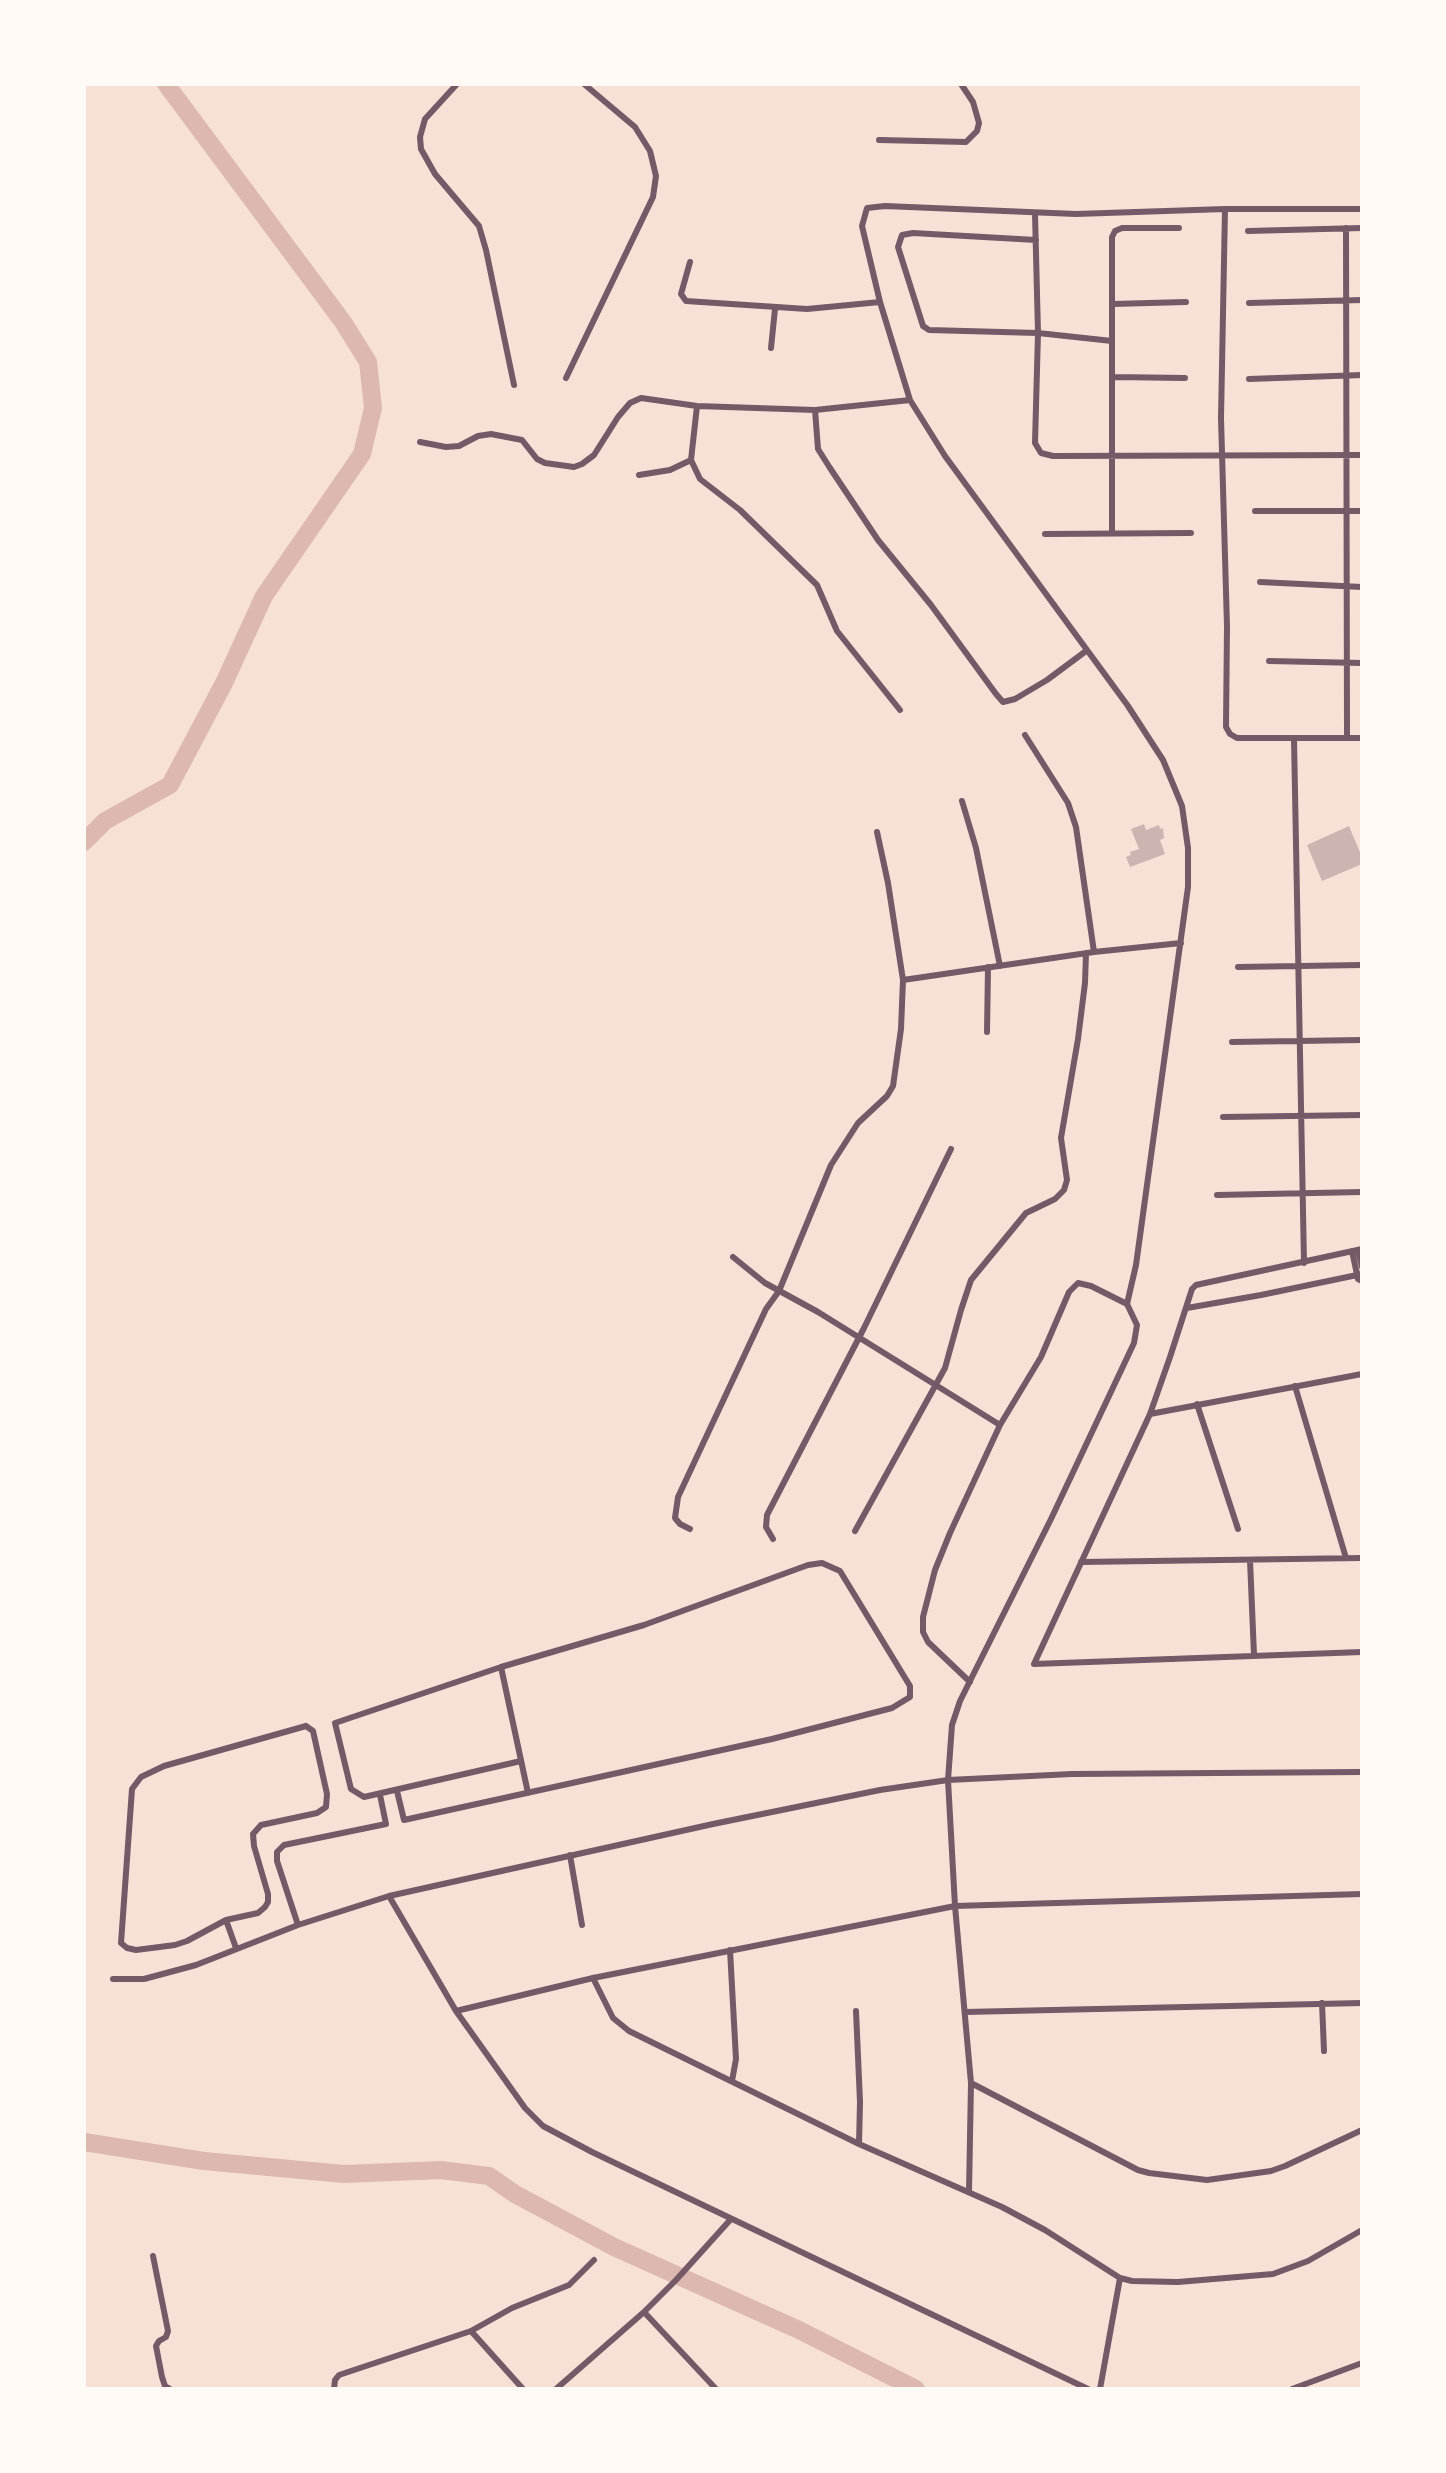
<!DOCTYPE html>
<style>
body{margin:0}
#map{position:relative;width:1446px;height:2473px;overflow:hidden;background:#f7e1d7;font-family:Commissioner,sans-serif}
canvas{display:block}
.frame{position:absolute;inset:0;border:86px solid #fffaf5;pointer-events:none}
</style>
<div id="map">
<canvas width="1446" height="2473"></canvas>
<div class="frame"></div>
</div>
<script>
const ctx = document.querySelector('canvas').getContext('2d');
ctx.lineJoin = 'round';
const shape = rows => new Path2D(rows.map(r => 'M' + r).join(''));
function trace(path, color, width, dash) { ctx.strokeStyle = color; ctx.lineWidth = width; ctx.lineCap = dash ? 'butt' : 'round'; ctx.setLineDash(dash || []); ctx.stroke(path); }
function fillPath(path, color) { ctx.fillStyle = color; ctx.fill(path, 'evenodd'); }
trace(shape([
 [84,842,105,821,170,785,224,683,264,596,362,454,373,408,368,362,343,322,166,84],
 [84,2142,204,2161,344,2174,441,2170,489,2176,515,2194,614,2247,799,2330,916,2389]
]), '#dcb8b0', 18);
fillPath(shape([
 [1144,824,1146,830,1159,825,1160,829,1163,828,1164,838,1160,840,1165,854,1130,867,1126,857,1131,855,1130,852,1139,849,1131,829],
 [1349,826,1362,857,1362,864,1322,881,1307,845]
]), '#ccb4b1');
trace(shape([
 [457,84,425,119,420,137,421,149,435,174,479,226,486,250,514,385],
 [879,140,966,142,977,131,979,123,973,102,961,84],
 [1225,209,1221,418,1227,626,1226,727,1230,734,1237,738,1362,738],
 [1035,214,1038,333,1035,443,1041,453,1053,456,1362,455],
 [1346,228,1347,738],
 [1248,231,1362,228],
 [1036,240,913,233,902,235,898,247,923,326,929,330,1038,333,1112,341],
 [690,262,681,294,686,301,807,309,880,302],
 [1249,303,1362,300],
 [1113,304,1186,302],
 [771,348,775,309],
 [1113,377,1185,378],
 [566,378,653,197,656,176,650,151,635,127,584,84],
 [1249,379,1362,375],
 [697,406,691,460,700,479,740,510,817,585,837,631,900,710],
 [815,410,818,449,830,468,878,540,931,605,996,694,1003,702,1015,699,1047,680,1086,651],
 [420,442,446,447,459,446,478,436,491,434,522,440,537,459,545,463,574,467,582,464,594,455,618,417,630,403,641,398,697,406,815,410,910,400],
 [639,475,670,470,691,460],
 [1255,511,1362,511],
 [1112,532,1112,237,1115,231,1122,228,1179,228],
 [1045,534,1191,533],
 [1260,582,1362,587],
 [1269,661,1362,663],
 [1025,735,1068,803,1076,827,1094,952],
 [1294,739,1304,1263],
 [962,801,976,848,1000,966],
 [1238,967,1362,965],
 [903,980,1094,952,1181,943],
 [987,1032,988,967],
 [1232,1042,1362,1040],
 [1223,1117,1362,1115],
 [1217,1195,1362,1192],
 [1362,1249,1196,1285,1192,1289,1170,1357,1150,1414,1034,1664,1362,1652],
 [1358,1250,1362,1267],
 [1352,1251,1358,1279,1362,1281],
 [733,1257,765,1283,818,1312,1000,1425],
 [1127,1304,1136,1265,1188,887,1188,848,1182,806,1163,760,1128,706,945,456,910,400,880,302,862,226,867,208,885,206,1076,214,1225,209,1362,209],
 [1187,1308,1261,1295,1362,1274],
 [1295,1386,1346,1558],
 [1197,1404,1238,1529],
 [1150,1414,1362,1374],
 [690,1529,680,1524,675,1518,678,1497,766,1309,779,1291,831,1165,858,1123,887,1096,893,1086,901,1029,903,980,888,883,877,832],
 [855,1531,945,1368,961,1310,971,1280,1026,1213,1055,1199,1064,1190,1067,1180,1061,1138,1078,1039,1085,983,1086,953],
 [773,1539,766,1527,767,1515,864,1328,951,1149],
 [1250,1560,1254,1655],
 [1081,1562,1362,1558],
 [501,1667,528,1793],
 [970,1682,928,1642,923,1632,923,1617,935,1570,950,1533,1000,1425,1041,1357,1069,1292,1078,1283,1091,1286,1127,1304],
 [306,1726,313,1731,327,1794,326,1807,317,1813,261,1825,253,1834,254,1846,268,1894,268,1902,265,1907,258,1913,226,1920,187,1941,175,1945,136,1950,127,1948,121,1943,132,1789,141,1777,164,1766,306,1726],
 [397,1791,404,1820,772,1739,892,1708,910,1697,910,1686,840,1571,822,1563,808,1565,644,1625,501,1667,335,1723,351,1789,364,1797,521,1761],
 [570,1855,582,1925],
 [389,1896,456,2011,525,2108,543,2126,592,2152,1088,2389],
 [226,1920,236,1948],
 [298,1925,277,1861,277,1852,284,1845,386,1824,380,1795],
 [730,1950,736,2059,732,2081],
 [593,1978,613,2018,629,2031,859,2144,1002,2207,1045,2230,1120,2278,1132,2281,1178,2282,1273,2274,1308,2261,1362,2230],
 [113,1979,144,1979,196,1965,298,1925,389,1896,713,1824,880,1790,948,1780,1072,1774,1362,1772],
 [1322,2003,1324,2051],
 [456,2011,593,1978,955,1906,1362,1894],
 [856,2011,860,2102,859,2144],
 [965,2012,1362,2003],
 [971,2083,1138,2170,1149,2173,1207,2180,1271,2171,1285,2166,1362,2130],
 [969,2192,971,2083,955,1906,948,1780,952,1725,960,1701,1051,1519,1134,1343,1137,1325,1127,1304],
 [153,2256,168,2331,166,2337,159,2341,156,2346,162,2377,165,2386,170,2389],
 [644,2312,716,2389],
 [471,2331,523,2389],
 [334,2389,335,2380,339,2375,471,2331,512,2308,569,2285,594,2260],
 [556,2389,644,2312,676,2280,731,2219],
 [1100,2389,1120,2278],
 [1292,2389,1362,2363]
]), '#755966', 6);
</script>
